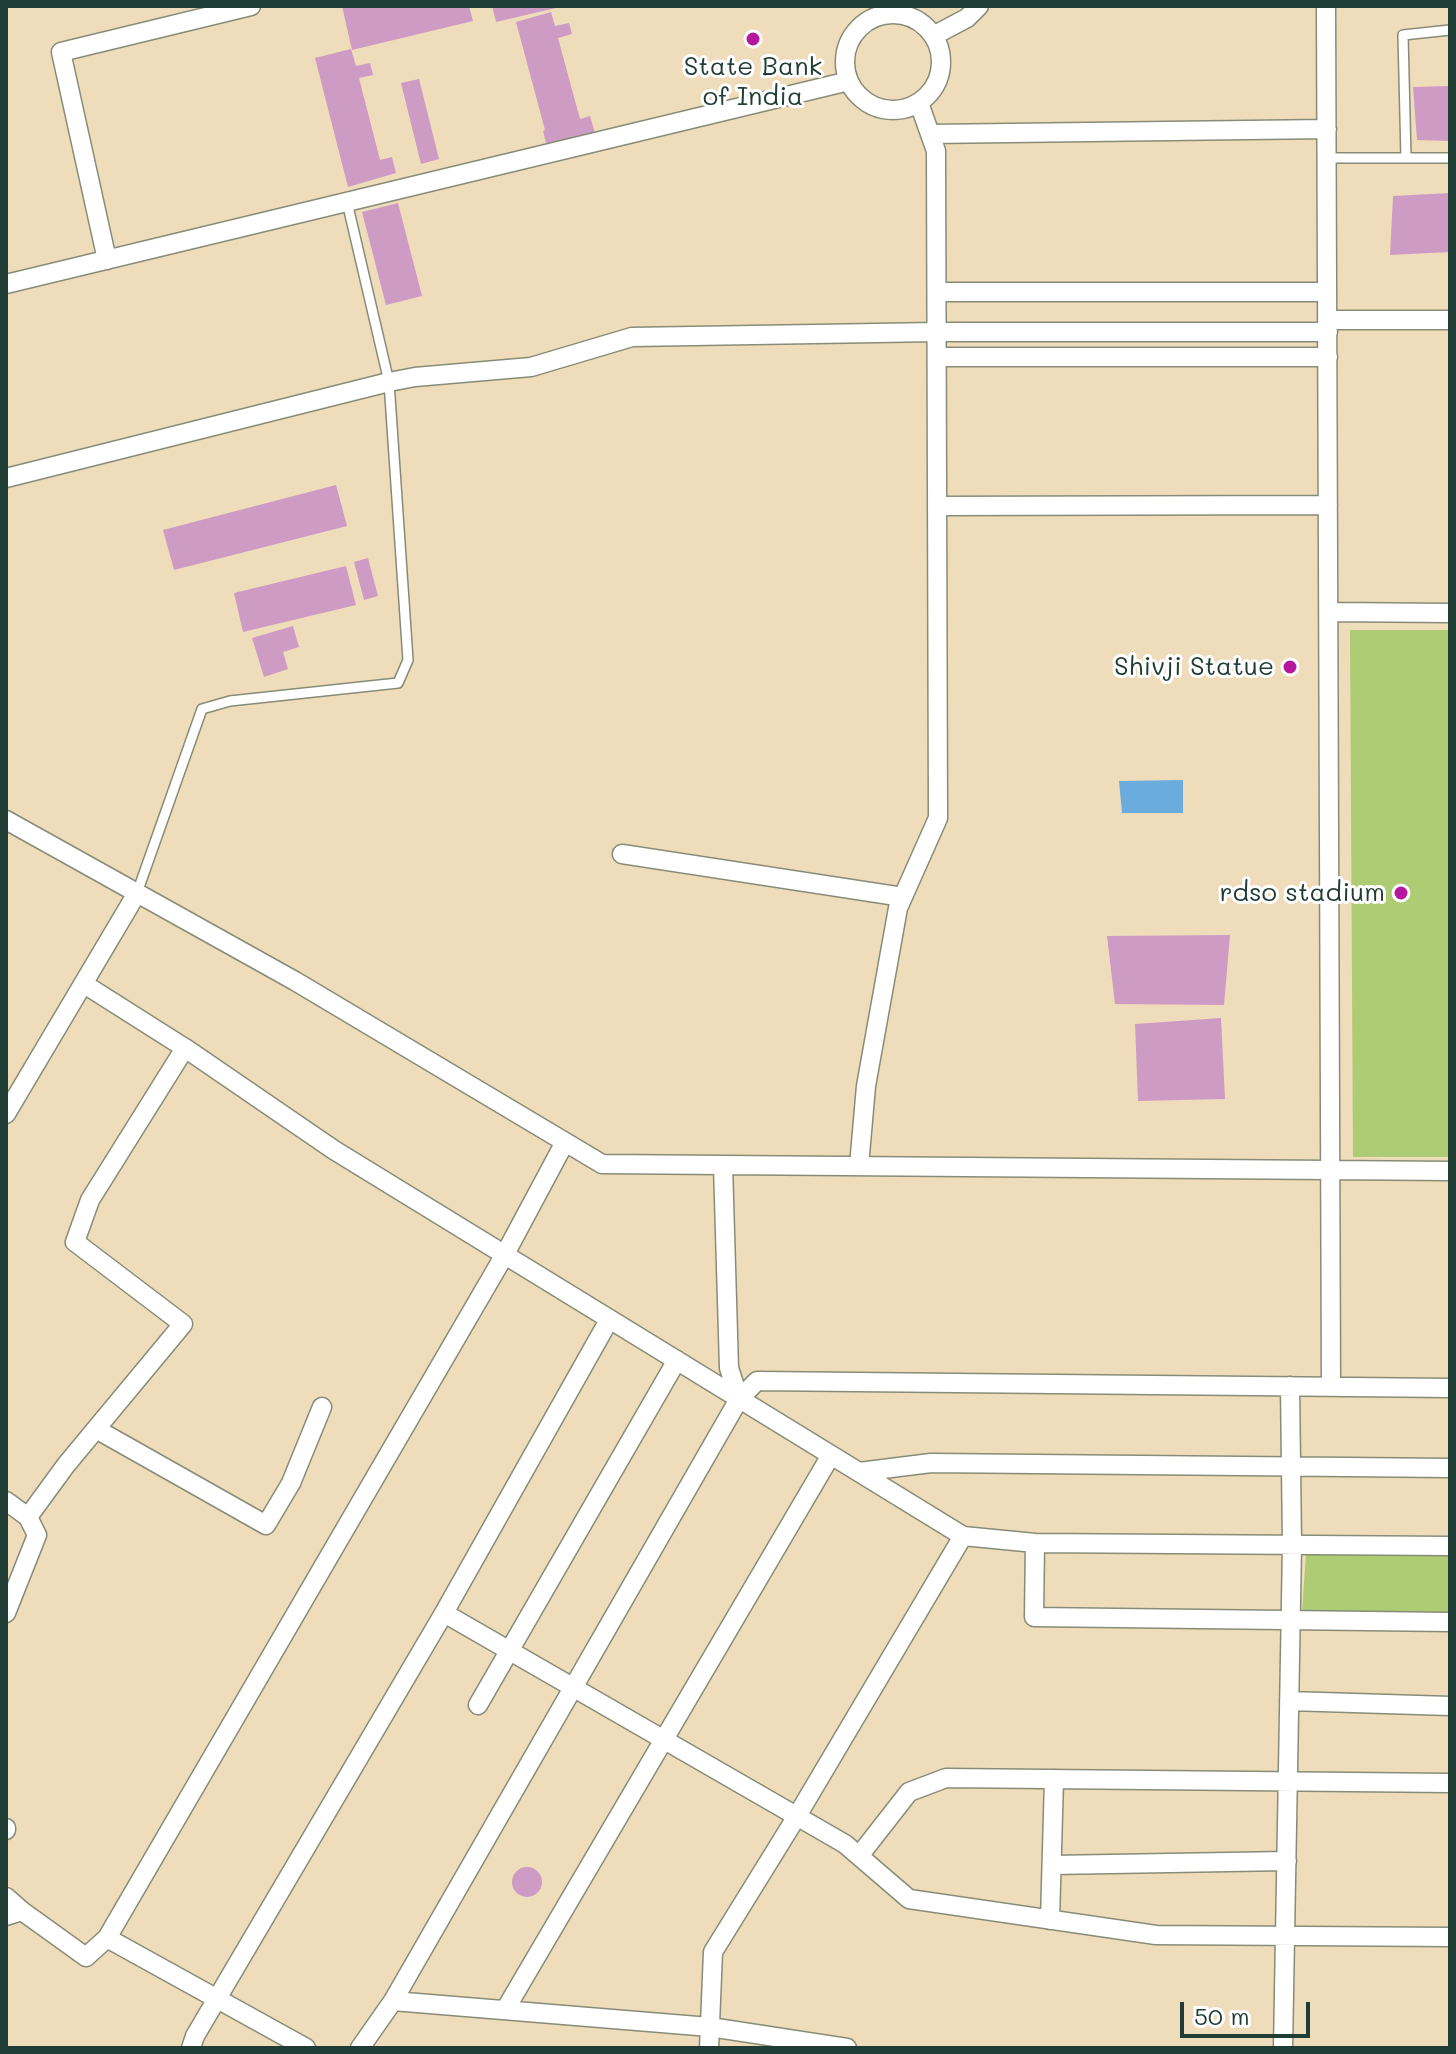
<!DOCTYPE html>
<style>
body{margin:0}
#map{position:relative;width:1456px;height:2054px;overflow:hidden;background:#efdcba;font-family:Mali,sans-serif}
canvas{display:block}
.frame{position:absolute;inset:0;border:8px solid #1f3d34;pointer-events:none}
.scale{position:absolute;left:1180px;top:2002px;width:130px;height:36px;box-sizing:border-box;border:4px solid #1f3d34;border-top:0;padding-left:10px;font-size:24px;line-height:28px;white-space:nowrap;color:#1f3d34;-webkit-text-stroke:6px #fff;paint-order:stroke}
</style>
<div id="map">
<canvas width="1456" height="2054"></canvas>
<div class="frame"></div>
<div class="scale">50 m</div>
</div>
<script>
const ctx = document.querySelector('canvas').getContext('2d');
ctx.lineJoin = 'round';
function fillPath(path, color) { ctx.fillStyle = color; ctx.fill(path, 'evenodd'); }
const shape = rows => new Path2D(rows.map(r => 'M' + r).join(''));
function trace(path, color, width, dash) { ctx.strokeStyle = color; ctx.lineWidth = width; ctx.lineCap = dash ? 'butt' : 'round'; ctx.setLineDash(dash || []); ctx.stroke(path); }
function write(font, color, halo, rows, align = 'center') {
  ctx.font = font + ' Mali,sans-serif'; ctx.lineWidth = 6; ctx.setLineDash([]); ctx.textBaseline = 'middle'; ctx.strokeStyle = halo; ctx.fillStyle = color; for (const [text, x, y, turn = 0] of rows) {
    ctx.save(); ctx.translate(x, y); ctx.rotate((+turn || 0) * Math.PI / 180); ctx.textAlign = isNaN(turn) ? turn : align; if (halo) ctx.strokeText(text, 0, 0); ctx.fillText(text, 0, 0); ctx.restore();
  }
}
fillPath(shape([
 [1350,630,1450,630,1450,1157,1353,1157],
 [1306,1554,1450,1556,1450,1613,1302,1612]
]), '#adcc73');
fillPath(shape([
 [1183,780,1183,813,1122,813,1119,781]
]), '#6bacdf');
fillPath(shape([
 [342,6,469,6,473,21,352,50],
 [492,6,560,6,560,7,496,22],
 [551,12,555,26,569,23,572,34,558,38,580,119,590,116,595,133,547,147,543,131,545,130,516,22],
 [351,49,356,66,370,63,373,75,359,78,380,160,392,157,396,173,348,187,315,58],
 [419,79,439,159,421,164,401,83],
 [1450,86,1450,141,1417,140,1413,87],
 [1450,193,1450,252,1390,255,1393,196],
 [398,203,422,296,386,305,362,212],
 [336,485,347,526,174,570,163,530],
 [368,558,378,596,364,600,354,562],
 [346,566,356,605,243,632,234,593],
 [293,626,299,647,283,652,288,669,264,677,252,638],
 [1230,935,1224,1005,1115,1004,1107,936],
 [1221,1018,1225,1099,1138,1101,1135,1024],
 '512 1882a15 15 0 1 1 30 0a15 15 0 1 1-30 0Z'
]), '#ce9bc5');
const lane = shape([
 [1327,158,1406,158,1403,35,1450,30],
 [1406,158,1450,158],
 [137,893,202,709,230,701,398,683,408,660,389,382,347,202]
]);
const street = shape([
 [1326,6,1331,1387],
 '845 62a48 48 0 1 1 96 0a48 48 0 1 1-96 0Z',
 [933,36,967,18,979,6],
 [930,134,1327,129],
 [107,260,61,52,251,6],
 [6,284,849,81],
 [937,292,1327,292],
 [1328,320,1450,320],
 [937,357,1328,357],
 [6,478,389,382,415,377,531,367,632,337,937,332,1328,332],
 [937,506,1328,505],
 [1329,612,1450,613],
 [6,820,295,981,602,1164,1450,1171],
 [622,854,903,897],
 [185,1048,334,1150,963,1536,1035,1543,1450,1546],
 [6,1114,137,893],
 [723,1165,729,1368,739,1399],
 [859,1166,866,1086,898,908,938,818,936,151,919,103],
 [96,1429,266,1525,291,1483,322,1407],
 [859,1472,931,1463,1450,1468],
 [6,1501,28,1517,66,1465,183,1324,75,1242,90,1200,185,1048,84,984],
 [1035,1543,1034,1617,1450,1622],
 [6,1613,37,1535,28,1517],
 [444,1613,845,1844,909,1899,1156,1935,1450,1937],
 [1289,1701,1450,1706],
 [478,1705,677,1360],
 [6,1828,6,1830],
 [859,1856,909,1792,946,1778,1450,1783],
 [1052,1865,1287,1861],
 [6,1897,22,1911],
 [6,1916,22,1911,86,1957,107,1938,504,1256,565,1142],
 [1050,1920,1054,1779],
 [107,1938,306,2048],
 [393,2001,710,2027,847,2048],
 [505,2010,831,1455],
 [191,2048,195,2036,444,1613,609,1320],
 [360,2048,393,2001,739,1399,757,1381,1450,1388],
 [709,2048,713,1952,797,1816,963,1536],
 [1283,2048,1292,1545,1290,1386]
]);
trace(lane, '#878c77', 12);
trace(street, '#878c77', 21);
trace(lane, '#fff', 9);
trace(street, '#fff', 18);
for (const [x, y, r, color] of [
 [753,39,8,"#b5179e"],
 [1290,667,8,"#b5179e"],
 [1401,893,8,"#b5179e"]
]) { const dot = new Path2D(); dot.arc(x, y, r, 0, 2 * Math.PI); ctx.fillStyle = color; ctx.fill(dot); trace(dot, '#fff', 3); }
write('26px', '#1f3d34', '#fff', [
 ["State Bank",753,67,"center"],
 ["of India",753,97,"center"],
 ["Shivji Statue",1274,667],
 ["rdso stadium",1385,893]
], 'right');
</script>
